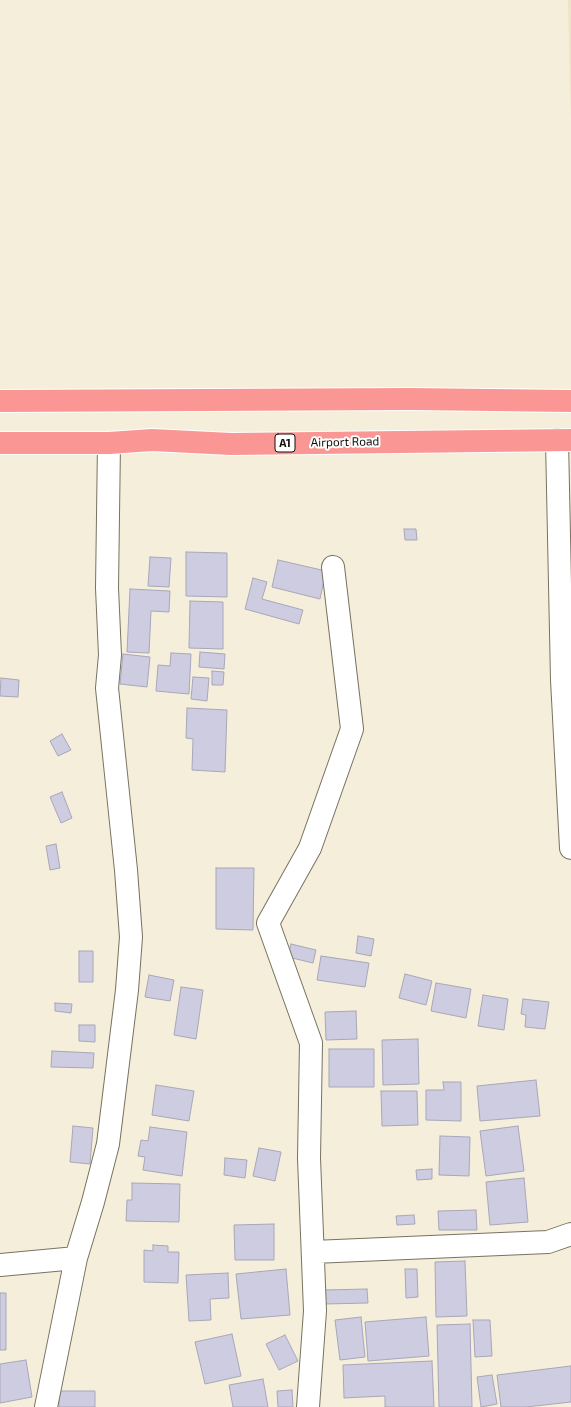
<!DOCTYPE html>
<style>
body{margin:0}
canvas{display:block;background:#f4eeda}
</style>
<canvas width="571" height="1407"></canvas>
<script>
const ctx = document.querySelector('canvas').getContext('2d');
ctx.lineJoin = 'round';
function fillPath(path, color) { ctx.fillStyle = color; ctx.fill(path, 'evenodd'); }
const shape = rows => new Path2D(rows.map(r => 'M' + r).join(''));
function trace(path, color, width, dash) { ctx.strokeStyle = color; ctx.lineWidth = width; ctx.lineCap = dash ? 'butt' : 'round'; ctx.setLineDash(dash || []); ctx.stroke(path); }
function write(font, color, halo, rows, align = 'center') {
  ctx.font = font + ' "Exo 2",sans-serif'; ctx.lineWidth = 4; ctx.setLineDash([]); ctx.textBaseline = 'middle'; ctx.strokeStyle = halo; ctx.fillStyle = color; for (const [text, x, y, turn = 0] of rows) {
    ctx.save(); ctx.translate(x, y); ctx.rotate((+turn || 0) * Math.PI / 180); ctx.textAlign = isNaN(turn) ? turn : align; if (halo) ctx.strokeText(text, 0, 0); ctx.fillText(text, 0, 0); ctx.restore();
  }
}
fillPath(shape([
 [568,0,571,0,571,119]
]), '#ece3c8');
const building = shape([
 [404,529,416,529,417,540,405,540,404,529],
 [186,552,227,553,227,597,186,596,186,552],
 [150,557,171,558,169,587,148,586,150,557],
 [278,560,326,571,320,599,272,587,278,560],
 [253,578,267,582,262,599,303,610,299,624,245,609,253,578],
 [130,589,170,591,169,612,151,611,149,653,127,652,130,589],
 [190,601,223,602,223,649,189,648,190,601],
 [200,652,225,654,224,669,199,667,200,652],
 [171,653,191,654,189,694,156,691,158,665,170,666,171,653],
 [123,654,150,657,147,687,120,684,123,654],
 [212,671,224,672,223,685,212,685,212,671],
 [193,677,209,678,207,701,191,699,193,677],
 [1,678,19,680,18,697,0,696,1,678],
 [187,708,227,710,225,772,192,770,193,739,186,738,187,708],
 [62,734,71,750,58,756,50,741,62,734],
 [62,792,72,818,61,823,50,797,62,792],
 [56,844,60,868,50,870,46,846,56,844],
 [216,868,254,868,253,930,216,929,216,868],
 [358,936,374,939,371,956,356,953,358,936],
 [291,944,316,950,313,963,288,957,291,944],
 [79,951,93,951,93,982,79,982,79,951],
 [321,956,369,963,365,987,317,980,321,956],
 [405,974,432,981,426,1005,399,998,405,974],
 [149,975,174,980,170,1001,145,997,149,975],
 [436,983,471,989,466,1018,431,1011,436,983],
 [181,987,203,990,196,1039,174,1035,181,987],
 [483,995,508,999,504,1030,478,1026,483,995],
 [523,999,549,1002,545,1029,525,1027,526,1015,521,1014,523,999],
 [55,1003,72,1004,71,1013,55,1011,55,1003],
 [356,1011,357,1039,326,1040,325,1012,356,1011],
 [79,1025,95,1025,95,1042,79,1041,79,1025],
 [418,1039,419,1084,383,1085,382,1040,418,1039],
 [329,1049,374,1049,374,1087,329,1087,329,1049],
 [52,1051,94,1053,93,1068,51,1067,52,1051],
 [536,1080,540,1116,480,1121,477,1086,536,1080],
 [443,1082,461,1082,461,1121,426,1120,426,1090,444,1090,443,1082],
 [156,1085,194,1091,189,1121,152,1115,156,1085],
 [381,1091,417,1091,418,1125,382,1126,381,1091],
 [73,1126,93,1128,90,1164,70,1162,73,1126],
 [518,1126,524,1171,486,1176,480,1131,518,1126],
 [150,1127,187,1132,182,1176,143,1170,145,1157,138,1156,141,1140,148,1141,150,1127],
 [440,1136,470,1137,469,1176,439,1175,440,1136],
 [259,1148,281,1152,275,1181,253,1176,259,1148],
 [225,1158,247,1160,245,1178,224,1175,225,1158],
 [432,1169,432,1179,417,1180,416,1170,432,1169],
 [524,1178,528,1222,490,1225,486,1182,524,1178],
 [132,1183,180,1184,179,1222,126,1221,127,1200,132,1200,132,1183],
 [476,1210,477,1230,439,1230,438,1211,476,1210],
 [414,1215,415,1224,397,1225,396,1216,414,1215],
 [274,1224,274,1260,235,1260,234,1225,274,1224],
 [153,1245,168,1246,168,1252,179,1252,178,1283,144,1282,144,1250,153,1251,153,1245],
 [465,1261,467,1316,436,1317,435,1262,465,1261],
 [286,1269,290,1315,241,1319,236,1274,286,1269],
 [405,1269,417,1269,418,1297,406,1298,405,1269],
 [228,1273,229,1298,210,1299,211,1320,189,1321,186,1275,228,1273],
 [367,1289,368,1303,324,1304,324,1290,367,1289],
 [0,1293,6,1293,6,1350,0,1350,0,1293],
 [361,1317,365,1357,340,1360,335,1320,361,1317],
 [426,1317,429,1356,368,1361,365,1322,426,1317],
 [473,1320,490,1320,492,1356,475,1357,473,1320],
 [470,1324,472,1407,439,1407,437,1325,470,1324],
 [232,1334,241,1376,205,1384,195,1342,232,1334],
 [285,1335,298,1361,279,1370,266,1344,285,1335],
 [26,1360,32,1397,0,1403,0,1364,26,1360],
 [432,1361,434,1407,385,1407,385,1396,344,1398,343,1365,432,1361],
 [571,1366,571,1402,526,1407,501,1407,497,1375,571,1366],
 [492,1375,497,1404,481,1407,477,1377,492,1375],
 [263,1379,268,1407,233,1407,229,1385,263,1379],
 [292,1390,293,1407,278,1407,277,1391,292,1390],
 [59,1391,95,1391,95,1407,59,1407,59,1391]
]);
fillPath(building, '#cdcce0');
trace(building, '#a8a7ba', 1);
const street = shape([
 [557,440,562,680,571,848],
 [313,1252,548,1242,571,1234],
 [0,1265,76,1258],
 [46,1407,76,1258,93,1202,108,1144,127,990,131,937,126,870,107,688,110,655,107,588,109,443],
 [308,1407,315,1311,309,1158,311,1043,268,923,310,848,352,729,333,567]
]);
const highway = shape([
 [0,401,411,399,571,401],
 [0,443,109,443,152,440,231,444,571,440]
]);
trace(street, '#787261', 24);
trace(highway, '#fff', 24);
trace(street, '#fff', 22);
trace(highway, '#fa9794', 22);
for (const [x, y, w] of [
 [285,443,20]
]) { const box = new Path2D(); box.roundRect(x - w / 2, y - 9, w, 18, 3); ctx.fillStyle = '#fff'; ctx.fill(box); trace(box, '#100d07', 1); }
write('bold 11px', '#100d07', null, [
 ["A1",285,443]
]);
write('12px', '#100d07', '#fff', [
 ["Airport Road",345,442,-1]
]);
</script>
